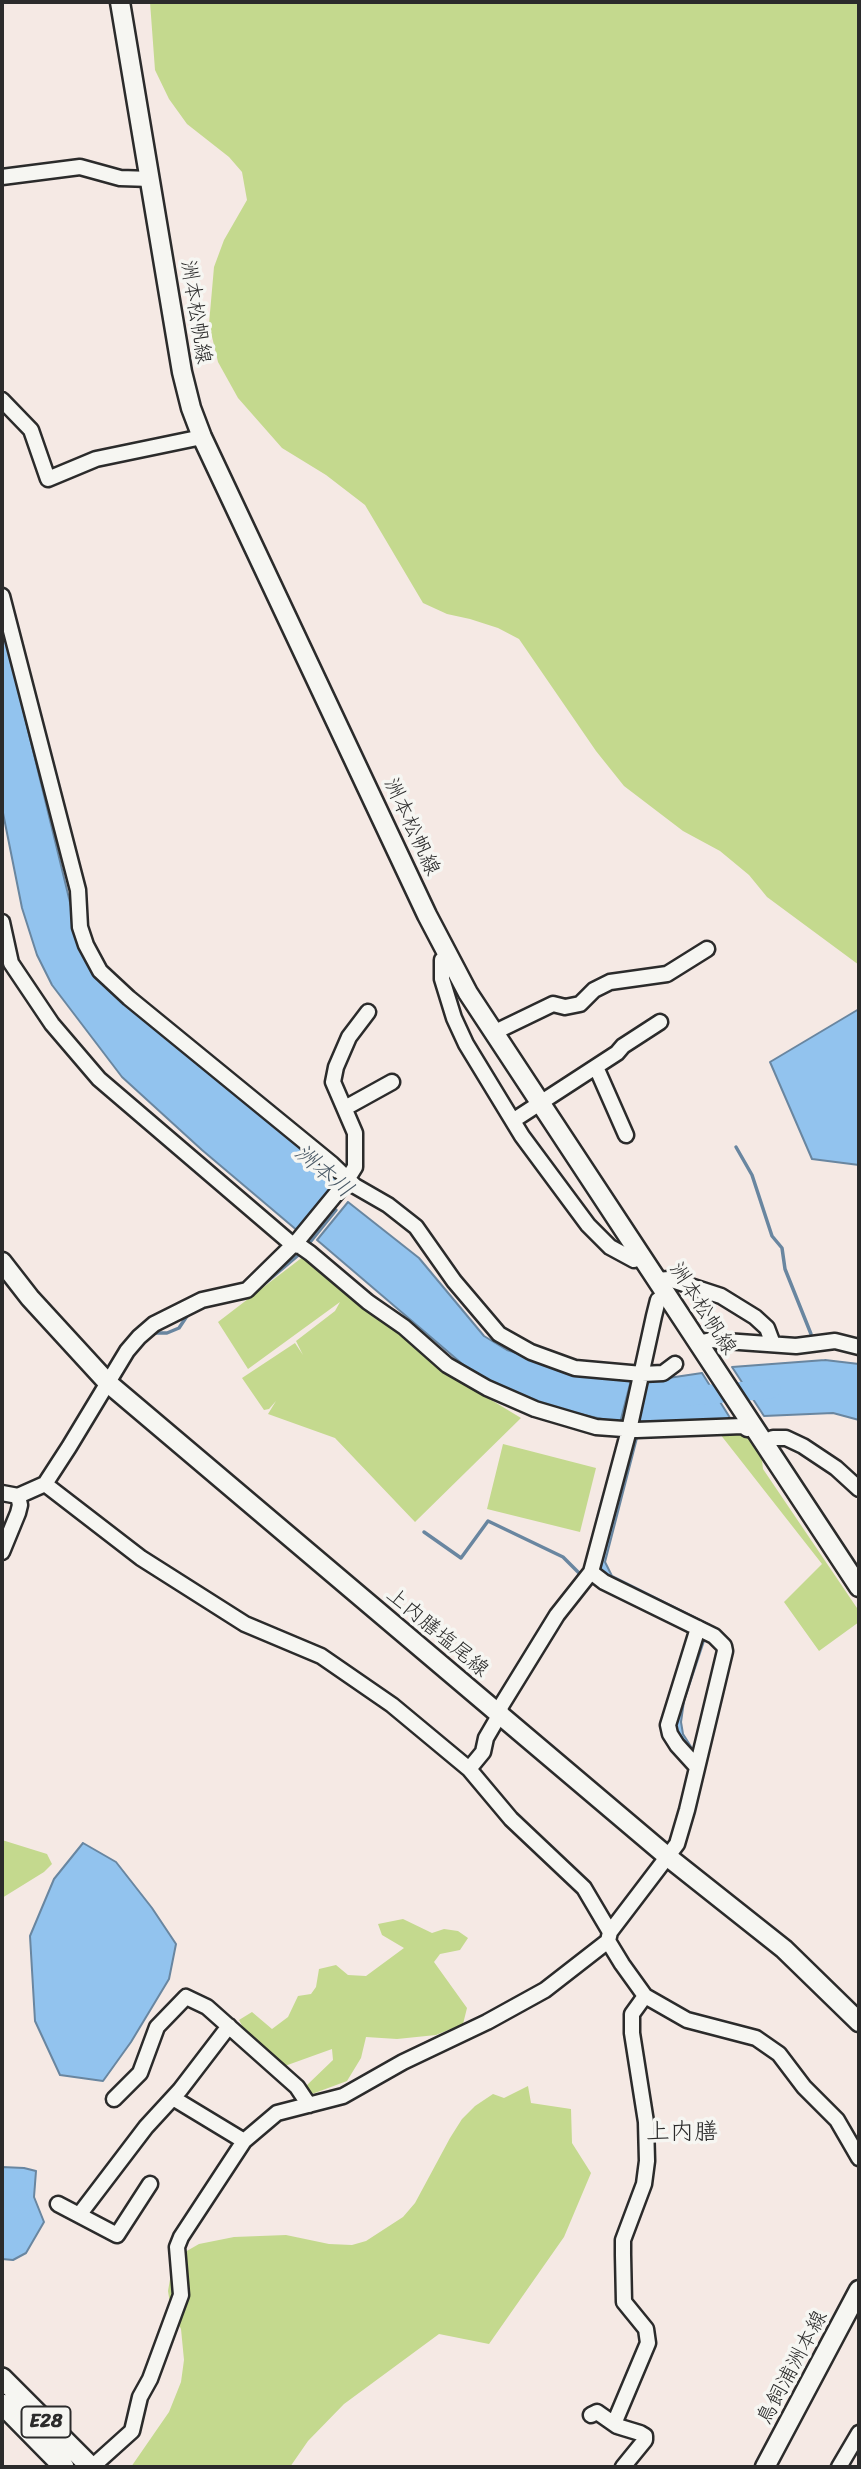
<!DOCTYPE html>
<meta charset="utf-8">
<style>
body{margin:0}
#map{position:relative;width:861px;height:2469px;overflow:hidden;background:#f5e9e4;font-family:Sriracha,sans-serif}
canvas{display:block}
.frame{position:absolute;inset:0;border:4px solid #2b2b2b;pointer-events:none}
</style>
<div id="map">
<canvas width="861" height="2469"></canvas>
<div class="frame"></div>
</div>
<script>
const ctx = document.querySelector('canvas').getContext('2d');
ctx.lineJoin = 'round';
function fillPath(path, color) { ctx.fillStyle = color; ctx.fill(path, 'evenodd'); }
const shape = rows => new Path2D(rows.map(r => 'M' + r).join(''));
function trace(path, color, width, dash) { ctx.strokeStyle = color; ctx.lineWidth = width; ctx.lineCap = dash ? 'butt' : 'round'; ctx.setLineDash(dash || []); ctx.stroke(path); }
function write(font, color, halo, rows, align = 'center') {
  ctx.font = font + ' Sriracha,"Klee One",sans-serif'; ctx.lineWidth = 7; ctx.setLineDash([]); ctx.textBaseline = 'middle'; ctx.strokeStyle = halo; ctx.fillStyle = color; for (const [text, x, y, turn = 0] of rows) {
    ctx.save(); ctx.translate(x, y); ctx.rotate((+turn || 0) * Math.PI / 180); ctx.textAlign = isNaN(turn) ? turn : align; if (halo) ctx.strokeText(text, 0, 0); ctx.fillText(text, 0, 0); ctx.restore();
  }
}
fillPath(shape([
 [150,2,859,2,859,965,767,897,749,875,720,851,683,831,624,786,596,751,519,639,498,628,470,619,447,614,423,603,365,505,326,475,282,448,238,398,218,362,209,324,214,267,224,240,247,200,242,172,229,157,187,124,169,99,155,70],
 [304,1256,450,1375,521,1418,415,1522,335,1438,268,1414,276,1401,269,1409,264,1410,242,1378,295,1343,303,1355,296,1341,335,1311,340,1302,248,1369,218,1322],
 [744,1432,762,1460,763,1469,859,1611,859,1622,819,1651,784,1602,822,1564,720,1434],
 [503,1444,596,1468,580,1532,487,1509],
 [2,1840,47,1854,52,1864,44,1872,2,1898],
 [403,1919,432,1933,444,1929,458,1931,468,1938,460,1950,440,1954,434,1962,467,2008,463,2024,436,2035,397,2039,366,2037,361,2058,347,2081,312,2094,306,2086,333,2060,332,2049,282,2067,247,2035,239,2020,252,2012,272,2029,288,2017,298,1996,311,1994,316,1987,319,1969,336,1965,348,1975,366,1976,404,1948,382,1935,378,1924],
 [528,2086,531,2103,571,2109,572,2143,591,2173,564,2237,489,2344,439,2334,344,2404,308,2441,290,2467,131,2467,169,2412,181,2382,184,2360,181,2329,171,2310,168,2291,173,2262,185,2252,199,2244,234,2237,286,2235,329,2244,352,2245,366,2241,403,2217,415,2203,450,2138,462,2119,475,2106,493,2094,504,2098]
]), '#c4d98e');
const water = shape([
 [2,623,76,927,87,955,342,1179,299,1232,202,1150,122,1077,52,985,37,955,22,908,2,808,2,623],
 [859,1009,859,1165,812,1159,770,1062,859,1009],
 [348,1202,419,1258,484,1336,507,1350,580,1374,631,1380,620,1423,566,1411,539,1403,492,1384,467,1368,317,1240,348,1202],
 [825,1360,859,1364,859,1420,833,1413,764,1416,732,1367,825,1360],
 [702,1373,732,1421,638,1421,648,1381,702,1373],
 [631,1436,637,1438,605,1562,612,1576,710,1625,707,1630,599,1572,598,1562,631,1436],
 [699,1640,704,1641,684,1701,681,1722,683,1734,695,1753,692,1756,676,1732,676,1719,699,1640],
 [83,1843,116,1862,152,1908,176,1944,169,1979,131,2042,103,2081,60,2075,35,2021,30,1936,54,1879,83,1843],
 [2,2167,24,2168,36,2171,34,2197,44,2222,26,2253,13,2260,2,2259,2,2167]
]);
fillPath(water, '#92c3ee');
trace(water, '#6986a0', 2);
trace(shape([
 [736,1147,752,1175,772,1236,782,1248,785,1269,811,1334],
 [307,1246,336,1210],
 [232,1300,251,1295,302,1252],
 [153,1333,167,1333,179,1328,189,1313],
 [424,1532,461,1558,488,1521,563,1557,580,1574]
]), '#6986a0', 3.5);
trace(shape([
 [689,1396,771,1389]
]), '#92c3ee', 19);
const minor = shape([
 [2,177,80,167,120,178,151,179],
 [2,400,31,430,48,479,96,459,202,437],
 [2,596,78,890,80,927,86,945,100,971,129,998,332,1164,355,1186,388,1205,416,1227,454,1281,499,1334,531,1352,575,1368,642,1374,663,1373,675,1364],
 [2,922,11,963,52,1024,99,1079,293,1245,300,1246,310,1253,368,1302,404,1327,447,1365,487,1388,535,1409,596,1427,637,1430,743,1426,747,1429],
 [448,957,442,960,442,979,454,1018,466,1044,522,1136,588,1225,610,1247,634,1260,640,1256],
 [493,1033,553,1004,565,1007,580,1004,594,990,610,982,667,974,707,949],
 [596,1067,626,1135],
 [345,1108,392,1082],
 [514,1120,617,1053,623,1046,660,1022],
 [657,1280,669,1279,721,1296,755,1317,767,1328,773,1344],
 [698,1343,711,1340,796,1346,835,1341,859,1347],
 [763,1442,773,1438,786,1438,803,1446,836,1468,859,1489],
 [45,1484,141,1558,245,1624,321,1656,392,1705,469,1769,511,1819,584,1888,610,1932],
 [2,1493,18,1496,45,1484,69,1447,127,1351,139,1337,154,1324,202,1300,247,1290,299,1239,345,1183,355,1167,355,1133,333,1082,336,1067,349,1037,368,1012],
 [2,1552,18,1513,20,1505,18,1496],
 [591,1572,604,1582,714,1636,724,1646,725,1651,687,1810,677,1844,610,1932,608,1941,622,1964,645,1996,687,2020,756,2038,779,2054,804,2087,837,2120,859,2158],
 [697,1767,677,1745,670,1734,668,1725,698,1628],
 [469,1769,483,1752,486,1738,500,1714,501,1706,557,1615,591,1572,629,1430,654,1316,658,1300,666,1295],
 [173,2098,244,2141],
 [114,2099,140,2073,157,2027,186,1997,207,2007,297,2087,309,2105],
 [58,2204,117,2235,150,2184],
 [79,2215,146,2127,180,2090,229,2026],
 [591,2415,597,2412,617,2426],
 [92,2467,132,2431,140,2397,150,2379,181,2295,177,2247,181,2237,244,2141,277,2113,343,2096,403,2062,487,2022,545,1990,608,1941],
 [623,2467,645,2440,645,2436,640,2433,617,2426,616,2419,648,2343,646,2329,624,2302,623,2255,623,2240,644,2184,647,2161,646,2122,632,2033,632,2014,645,1996],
 [839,2467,859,2433]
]);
const major = shape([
 [120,2,182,372,191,408,202,437,427,915,468,993,859,1587],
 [2,1262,30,1298,108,1383,668,1857,784,1949,859,2022],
 [765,2467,859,2290]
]);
const highway = shape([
 [2,2378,91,2467],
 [2,2404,64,2467]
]);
trace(minor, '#2b2b2b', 19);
trace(major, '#2b2b2b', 23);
trace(highway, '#2b2b2b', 24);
trace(minor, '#f6f6f2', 14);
trace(major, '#f6f6f2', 18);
trace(highway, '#f6f6f2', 19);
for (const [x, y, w] of [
 [46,2422,49]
]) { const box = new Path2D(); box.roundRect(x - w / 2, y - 15.5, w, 31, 5); ctx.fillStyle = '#f6f6f2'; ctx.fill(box); trace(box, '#2b2b2b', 2); }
write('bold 19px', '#2b2b2b', null, [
 ["E28",46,2422]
]);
write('21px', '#2b2b2b', '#f6f6f2', [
 ["洲本松帆線",195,312,81],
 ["洲本松帆線",411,827,65],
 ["洲本松帆線",702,1309,57],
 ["上内膳塩尾線",437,1633,40],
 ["鳥飼浦洲本線",793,2368,-62]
]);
write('italic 23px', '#4a5966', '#f6f6f2', [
 ["洲本川",323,1172,40]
]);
write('24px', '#2b2b2b', '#f6f6f2', [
 ["上内膳",682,2133]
]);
</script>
